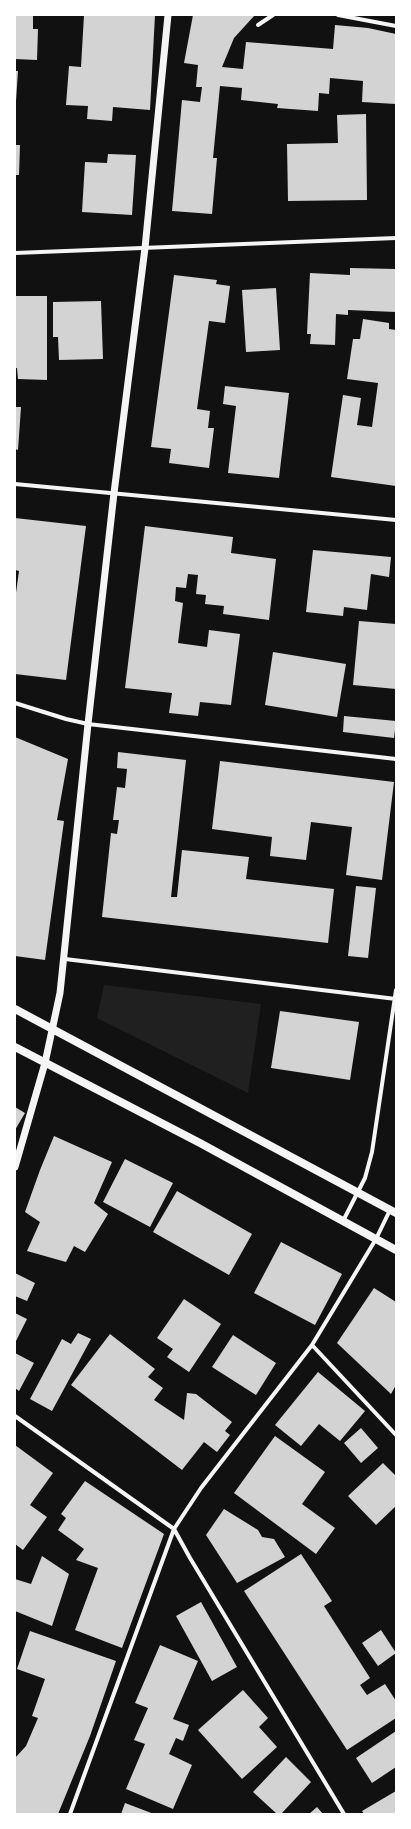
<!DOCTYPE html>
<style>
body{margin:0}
#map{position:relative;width:411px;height:1829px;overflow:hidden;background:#111;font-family:"Nunito Sans",sans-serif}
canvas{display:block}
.frame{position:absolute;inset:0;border:16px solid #fff;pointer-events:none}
</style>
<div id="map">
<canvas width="411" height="1829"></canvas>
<div class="frame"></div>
</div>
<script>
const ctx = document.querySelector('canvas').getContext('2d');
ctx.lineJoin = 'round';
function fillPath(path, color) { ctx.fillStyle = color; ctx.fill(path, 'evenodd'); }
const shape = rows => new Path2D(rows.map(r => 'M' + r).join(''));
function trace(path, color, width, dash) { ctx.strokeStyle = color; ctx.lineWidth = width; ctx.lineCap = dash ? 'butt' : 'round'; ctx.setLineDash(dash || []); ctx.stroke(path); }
fillPath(shape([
 [104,985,261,1004,248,1093,97,1018]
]), '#202020');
fillPath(shape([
 [15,15,33,15,33,29,38,29,37,60,15,59],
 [84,15,155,15,150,110,113,107,112,121,87,119,88,106,66,105,69,66,81,67],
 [193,15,255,15,234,38,222,67,243,69,246,42,333,49,335,25,368,28,396,34,396,104,362,102,363,81,330,78,329,94,319,93,318,111,277,108,278,104,241,100,242,88,220,86,213,158,217,158,212,214,172,211,182,100,200,102,202,87,196,87,198,65,184,63],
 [15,71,18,71,16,101,15,101],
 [366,114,367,200,288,201,287,144,338,143,337,115],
 [15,145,20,145,19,175,15,175],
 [108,154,136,155,132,215,82,212,85,162,107,163],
 [350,268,396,269,396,312,348,310,348,315,336,314,335,345,310,344,311,334,307,334,310,273,350,275],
 [174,275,217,280,216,284,230,286,225,323,209,321,197,409,210,411,208,428,214,428,209,468,169,463,171,449,151,447],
 [276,288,280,350,246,352,242,290],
 [15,296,47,296,47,380,18,379,17,368,15,368],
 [101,301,103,359,59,360,58,337,53,337,53,302],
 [363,319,389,323,389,329,396,330,396,486,331,477,343,395,361,398,357,425,372,427,378,383,347,379,353,339,360,339],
 [225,386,289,393,279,478,228,473,236,406,223,404],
 [15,407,21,407,18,450,15,449],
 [15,518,86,526,66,680,15,674,15,600,19,571,15,570],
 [145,526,233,537,231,553,276,559,269,620,223,614,224,606,205,604,206,595,196,594,198,575,188,574,186,588,176,587,175,601,183,603,178,643,207,647,209,630,240,634,231,705,200,702,198,716,169,713,172,693,125,688],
 [313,550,391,557,389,577,371,574,367,610,344,607,343,616,306,612],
 [359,621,396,624,396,689,353,685],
 [273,652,346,664,337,717,265,705],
 [344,716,396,721,394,738,343,732],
 [15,737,68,759,57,820,64,821,45,960,15,956],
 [118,752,186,760,171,897,177,897,182,850,249,857,246,879,334,889,328,943,102,917,111,833,117,834,119,820,113,820,117,787,125,788,127,769,117,768],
 [220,761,394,782,382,880,346,875,352,827,311,822,306,860,270,856,272,837,212,829],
 [356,886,376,888,368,958,348,956],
 [280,1011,359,1022,350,1080,271,1068],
 [15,1107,25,1113,15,1130],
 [54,1136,112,1162,94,1203,108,1214,85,1252,74,1246,66,1262,27,1251,40,1222,25,1212,40,1170],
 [125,1159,173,1183,150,1227,103,1202],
 [177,1191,252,1234,229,1275,153,1232],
 [281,1242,342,1274,315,1325,254,1293],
 [15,1273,35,1283,27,1301,15,1296],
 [374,1288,396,1302,396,1385,391,1394,337,1343],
 [184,1299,221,1324,189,1372,167,1357,173,1349,157,1338],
 [15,1313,27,1319,15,1343],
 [78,1333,91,1339,52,1411,30,1399,62,1339,71,1344],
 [110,1334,155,1369,148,1377,163,1388,154,1400,184,1420,187,1393,196,1394,232,1422,225,1431,230,1435,217,1452,204,1442,182,1470,71,1385],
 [233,1335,276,1363,256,1395,212,1367],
 [15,1353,34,1363,19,1391,15,1388],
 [318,1372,365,1411,340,1441,319,1424,301,1446,275,1425],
 [361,1428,378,1448,361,1463,344,1443],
 [275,1436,325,1472,302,1504,335,1528,316,1554,234,1493],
 [15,1445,53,1473,30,1505,47,1517,23,1550,15,1544],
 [383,1463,396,1476,396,1506,376,1525,348,1496],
 [85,1481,164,1534,122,1648,75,1630,98,1568,76,1560,84,1549,58,1530,66,1518,61,1514],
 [224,1509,258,1530,262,1537,274,1539,285,1557,237,1583,206,1535],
 [301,1554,332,1601,324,1606,370,1678,360,1685,367,1695,385,1684,396,1701,396,1718,347,1750,244,1591],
 [42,1556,69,1574,52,1626,15,1611,15,1579,31,1584],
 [201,1602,237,1667,212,1681,176,1616],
 [381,1630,396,1653,378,1666,362,1643],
 [30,1631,116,1661,90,1736,58,1814,15,1814,15,1758,26,1746,38,1718,32,1716,45,1679,17,1669],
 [160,1645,198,1661,173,1719,189,1725,183,1741,176,1738,169,1754,192,1765,173,1809,126,1789,145,1744,134,1740,148,1708,135,1703],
 [243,1690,268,1718,259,1727,277,1747,242,1779,198,1730],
 [396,1731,396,1767,372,1783,356,1758],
 [286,1757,311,1782,281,1814,277,1814,253,1792],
 [396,1791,396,1814,364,1814,362,1811],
 [125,1803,154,1814,121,1814],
 [317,1807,323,1814,309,1814]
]), '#d3d3d3');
trace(shape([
 [338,15,396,26],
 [258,25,273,15],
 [15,253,396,238],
 [15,484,396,520],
 [15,703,66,719,88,724,396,759],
 [65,959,396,999],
 [343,1221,365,1178,372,1152,396,990],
 [312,1345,396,1435],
 [15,1416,174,1529,190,1558,344,1814],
 [70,1814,174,1529,201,1488,312,1345,376,1239,390,1210]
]), '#f5f5f5', 4);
trace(shape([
 [15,1167,45,1063,60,993,88,724,114,493,145,248,168,15]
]), '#f5f5f5', 7);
trace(shape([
 [15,1009,396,1213],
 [15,1047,200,1143,396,1250]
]), '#f5f5f5', 8);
</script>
